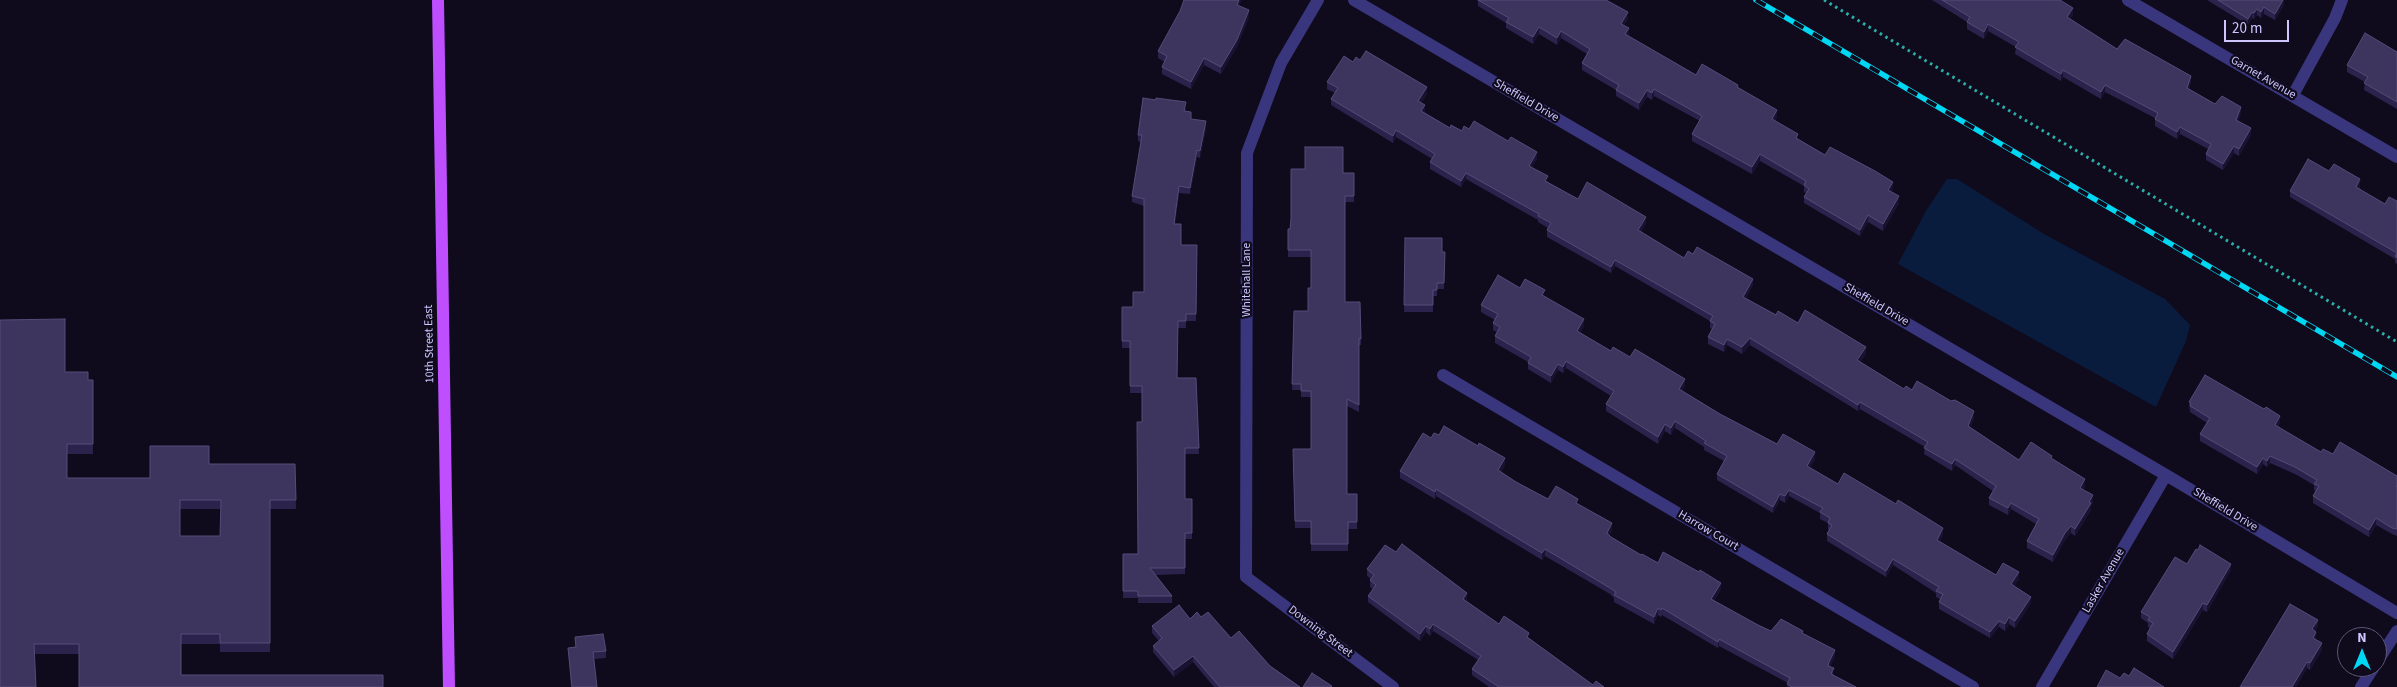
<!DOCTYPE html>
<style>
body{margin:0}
#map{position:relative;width:2397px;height:687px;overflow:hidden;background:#0f0b1d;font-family:"Source Sans 3",sans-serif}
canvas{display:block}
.north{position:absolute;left:2337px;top:627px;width:50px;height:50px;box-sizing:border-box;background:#0f0b1d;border:1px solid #5b5677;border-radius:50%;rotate:0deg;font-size:14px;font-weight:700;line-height:20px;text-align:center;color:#cec7ff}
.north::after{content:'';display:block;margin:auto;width:18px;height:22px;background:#00d7f2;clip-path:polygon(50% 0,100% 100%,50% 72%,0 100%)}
.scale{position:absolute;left:2224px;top:20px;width:65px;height:22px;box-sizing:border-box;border:2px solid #cec7ff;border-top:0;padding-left:6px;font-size:15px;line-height:18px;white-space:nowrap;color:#cec7ff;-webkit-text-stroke:4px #0f0b1d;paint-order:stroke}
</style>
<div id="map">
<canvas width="2397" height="687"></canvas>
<div class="north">N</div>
<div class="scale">20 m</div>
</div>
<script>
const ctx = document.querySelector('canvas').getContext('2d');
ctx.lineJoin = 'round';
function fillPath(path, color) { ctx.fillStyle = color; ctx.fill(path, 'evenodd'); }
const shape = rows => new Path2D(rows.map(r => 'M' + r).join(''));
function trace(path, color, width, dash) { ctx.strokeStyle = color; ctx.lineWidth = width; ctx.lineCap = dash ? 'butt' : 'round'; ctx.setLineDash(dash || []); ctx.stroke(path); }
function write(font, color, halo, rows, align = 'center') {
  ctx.font = font + ' "Source Sans 3",sans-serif'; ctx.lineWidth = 4.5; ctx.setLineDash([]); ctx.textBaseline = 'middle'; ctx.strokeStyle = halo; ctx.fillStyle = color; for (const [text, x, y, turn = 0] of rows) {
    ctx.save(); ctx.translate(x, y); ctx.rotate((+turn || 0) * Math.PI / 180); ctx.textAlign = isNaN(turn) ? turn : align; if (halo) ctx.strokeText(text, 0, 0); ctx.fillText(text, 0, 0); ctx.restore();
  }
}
fillPath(shape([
 [1947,179,1957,179,2044,234,2165,299,2190,325,2186,341,2156,407,1898,264,1926,211]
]), '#0a1c3d');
trace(shape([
 [1824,0,2397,342]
]), '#2bafa9', 3, [2.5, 4]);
trace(shape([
 [1318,0,1281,63,1247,153,1246,577,1393,687],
 [1354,0,2166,475,2397,613],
 [2128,0,2397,157],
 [2293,95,2335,18,2342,0],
 [1443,375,1973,687],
 [2377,662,2397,631],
 [2042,687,2166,475],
 [2361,687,2374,667]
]), '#39367d', 12);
trace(shape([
 [438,0,449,687]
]), '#bf4eff', 12);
const rail = shape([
 [1756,0,2397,377]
]);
trace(rail, '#00d7f2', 5.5);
trace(rail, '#0f0b1d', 4, [11]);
fillPath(shape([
 [1478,0,1628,19,1624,25,1629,35,1628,36,1696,75,1738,87,1777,117,1775,121,1798,139,1825,155,1893,189,1891,192,1899,203,1883,231,1868,222,1860,236,1804,203,1804,197,1806,193,1804,192,1804,186,1760,161,1752,174,1692,141,1692,134,1700,121,1654,96,1652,100,1647,97,1639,110,1616,96,1616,90,1582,70,1582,63,1587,54,1561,38,1557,45,1539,34,1533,44,1506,28,1506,23,1478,6],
 [1932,0,2060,0,2073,15,2070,19,2117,49,2191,82,2189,89,2215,104,2241,113,2238,121,2251,135,2239,156,2234,153,2223,170,2206,160,2206,154,2208,149,2180,134,2177,139,2155,126,2155,118,2105,92,2101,99,2063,77,2061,81,2015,54,2016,47,1988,31,1984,39,1967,29,1967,22],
 [2207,0,2284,0,2284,5,2275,20,2264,14,2261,18,2257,15,2254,19,2252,18,2248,25],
 [1240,6,1249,17,1237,47,1221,74,1204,65,1191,89,1162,74,1162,67,1165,62,1158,58,1158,51],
 [2397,52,2397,109,2364,90,2365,82,2347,72,2347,65],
 [1353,62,1427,94,1421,103,1425,111,1424,112,1450,128,1462,131,1469,129,1537,159,1532,167,1548,182,1578,199,1646,223,1641,232,1684,258,1753,285,1746,298,1776,315,1798,323,1866,354,1860,362,1904,389,1912,390,1974,418,1970,428,2019,460,2052,459,2085,486,2083,490,2093,502,2091,506,2091,510,2075,536,2071,533,2065,540,2053,562,2027,548,2027,541,2036,524,2011,509,2008,515,1989,505,1989,498,1993,491,1955,465,1952,471,1924,454,1925,447,1860,409,1858,411,1750,345,1742,354,1727,345,1724,352,1708,344,1708,337,1712,329,1710,328,1710,321,1615,266,1611,273,1547,237,1547,230,1548,228,1538,222,1538,220,1466,179,1461,187,1430,169,1430,162,1432,159,1396,137,1393,143,1331,105,1331,99,1335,93,1327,89,1327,82],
 [1186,109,1185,112,1191,119,1206,128,1200,158,1197,157,1190,194,1179,193,1175,224,1181,245,1197,245,1196,321,1186,321,1186,328,1178,328,1177,378,1196,378,1199,454,1185,454,1185,499,1192,499,1192,539,1185,539,1185,574,1155,575,1172,596,1172,603,1138,603,1138,598,1123,598,1123,554,1138,554,1142,422,1142,393,1130,393,1130,348,1122,348,1122,307,1133,307,1144,292,1144,206,1132,202,1132,196,1141,142,1138,141,1138,135],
 [2329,171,2360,186,2359,189,2385,204,2397,201,2397,264,2395,263,2395,259,2290,197,2290,191],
 [1343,173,1354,173,1354,202,1345,202,1345,302,1361,339,1361,345,1359,345,1359,412,1347,406,1347,494,1357,494,1357,529,1348,529,1348,551,1311,551,1311,528,1295,528,1293,449,1311,449,1311,397,1301,397,1301,390,1292,390,1294,311,1308,311,1311,288,1311,257,1288,257,1288,229,1290,229],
 [1405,238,1442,252,1445,252,1444,289,1437,289,1437,296,1433,296,1433,312,1404,312],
 [1520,288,1545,296,1584,326,1580,333,1611,351,1630,357,1685,386,1682,391,1720,414,1777,444,1815,459,1810,468,1838,484,1943,535,1939,542,1996,575,2019,579,2014,586,2031,603,2015,628,2009,624,2005,631,1999,627,1990,638,1939,609,1939,602,1940,599,1936,597,1936,593,1893,565,1886,577,1827,541,1827,534,1829,530,1828,529,1828,523,1820,519,1820,513,1789,496,1785,503,1780,500,1773,513,1717,480,1717,474,1724,461,1704,450,1704,447,1675,428,1671,435,1665,431,1658,444,1606,411,1606,404,1611,396,1566,368,1563,373,1558,370,1551,383,1528,369,1528,362,1495,343,1495,336,1497,332,1493,330,1493,323,1495,320,1481,312,1481,305],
 [65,372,88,380,93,380,93,454,67,454,67,478,150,478,209,464,295,464,296,509,270,509,270,652,220,652,220,644,181,644,79,687,79,654,35,654,0,687],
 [180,509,221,509,220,536,180,536],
 [2189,402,2280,422,2278,427,2321,452,2333,454,2397,476,2397,536,2392,534,2376,525,2369,537,2313,503,2313,496,2316,491,2314,490,2314,485,2295,474,2270,463,2267,467,2263,464,2257,474,2200,441,2200,434,2207,423,2190,412],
 [1439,435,1505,465,1501,472,1516,482,1548,499,1578,505,1612,530,1609,536,1611,537,1641,555,1721,589,1714,601,1758,625,1771,631,1803,634,1835,657,1830,666,1834,676,1856,687,1787,687,1788,683,1719,646,1718,648,1662,615,1661,617,1658,615,1654,624,1614,602,1614,598,1610,594,1545,556,1542,560,1436,496,1435,499,1400,478,1400,471,1431,438],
 [1396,552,1467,599,1466,601,1499,624,1529,638,1593,685,1604,687,1489,687,1472,675,1472,669,1478,660,1433,631,1430,636,1426,632,1420,641,1368,602,1368,596,1373,589,1370,587,1370,580,1371,579,1367,576,1367,569],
 [2187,564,2231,570,2207,612,2203,610,2173,659,2147,641,2147,634,2150,628,2148,627,2148,623,2141,618,2141,612],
 [1201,617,1231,638,1300,687,1214,687,1193,662,1174,677,1153,652,1153,646,1159,641,1152,633,1152,626,1190,619],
 [2318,627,2315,631,2316,638,2316,640,2322,650,2310,670,2307,668,2296,687,2240,687],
 [575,637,606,651,606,658,594,659,597,687,571,687,568,648,575,647]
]), '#2c234c');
fillPath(shape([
 [1239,0,1242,0,1237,12,1237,5],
 [2283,0,2284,0,2284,5,2275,20,2275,14],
 [2264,7,2264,14,2261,18,2261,12],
 [2073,8,2073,15,2067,24,2067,17],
 [2257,9,2257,15,2254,19,2254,13],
 [1249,10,1249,17,1237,47,1221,74,1221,67],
 [1628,12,1628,19,1621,30,1621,24],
 [2252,12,2252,18,2248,25,2248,19],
 [1988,24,1988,31,1984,39,1984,32],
 [1539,27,1539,34,1533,44,1533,37],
 [1629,28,1629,35,1625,41,1625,34],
 [1561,31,1561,38,1557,45,1557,38],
 [1204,58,1204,65,1191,89,1191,82],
 [2063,70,2063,77,2061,81,2061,74],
 [2191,76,2191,82,2187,95,2187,88],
 [2105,85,2105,92,2101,99,2101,92],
 [1427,87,1427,94,1418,108,1418,101],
 [1654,89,1654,96,1652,100,1652,93],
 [1647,90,1647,97,1639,110,1639,103],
 [1425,105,1425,111,1421,117,1421,111],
 [2241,107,2241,113,2236,126,2236,120],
 [1777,110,1777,117,1772,126,1772,119],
 [1206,121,1206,128,1200,158,1200,151],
 [2180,127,2180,134,2177,139,2177,132],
 [2251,128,2251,135,2239,156,2239,149],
 [1396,130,1396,137,1393,143,1393,136],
 [2234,146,2234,153,2223,170,2223,164],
 [1197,150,1197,157,1190,194,1190,188],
 [1537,152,1537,159,1529,172,1529,166],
 [1760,154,1760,161,1752,174,1752,167],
 [1466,173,1466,179,1461,187,1461,181],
 [2360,179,2360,186,2356,194,2356,187],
 [1893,182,1893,189,1888,197,1888,190],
 [1179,186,1179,193,1174,231,1174,224],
 [1899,196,1899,203,1883,231,1883,224],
 [1868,215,1868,222,1860,236,1860,230],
 [1646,217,1646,223,1638,237,1638,230],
 [1615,260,1615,266,1611,273,1611,267],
 [1753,279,1753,285,1743,304,1743,297],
 [1584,319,1584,326,1577,338,1577,331],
 [1750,338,1750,345,1742,354,1742,347],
 [1727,339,1727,345,1724,352,1724,345],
 [1866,347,1866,354,1857,367,1857,360],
 [1566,361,1566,368,1563,373,1563,367],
 [1558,364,1558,370,1551,383,1551,376],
 [1685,379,1685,386,1679,396,1679,389],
 [1860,402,1860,409,1858,411,1858,405],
 [1974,411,1974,418,1968,433,1968,426],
 [2280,416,2280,422,2275,432,2275,425],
 [1675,421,1675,428,1671,435,1671,428],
 [1665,424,1665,431,1658,444,1658,437],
 [1815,452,1815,459,1807,473,1807,466],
 [2270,456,2270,463,2267,467,2267,461],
 [1505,458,1505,465,1498,477,1498,470],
 [2263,458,2263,464,2257,474,2257,467],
 [1955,459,1955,465,1952,471,1952,464],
 [2085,479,2085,486,2080,495,2080,488],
 [1436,489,1436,496,1435,499,1435,492],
 [1789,490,1789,496,1785,503,1785,496],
 [1780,494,1780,500,1773,513,1773,507],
 [2093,495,2093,502,2091,506,2091,510,2075,536,2075,529],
 [2011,503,2011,509,2008,515,2008,508],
 [2376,518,2376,525,2369,537,2369,530],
 [1612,523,1612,530,1607,540,1607,533],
 [2071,526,2071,533,2065,540,2053,562,2053,555,2065,533],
 [1943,528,1943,535,1937,547,1937,540],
 [1545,549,1545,556,1542,560,1542,553],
 [1893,559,1893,565,1886,577,1886,571],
 [2231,564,2231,570,2207,612,2207,605],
 [2019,572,2019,579,2011,591,2011,584],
 [1721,583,1721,589,1711,606,1711,599],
 [1467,593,1467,599,1463,605,1463,599],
 [2031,597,2031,603,2015,628,2015,621],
 [2203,603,2203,610,2173,659,2173,652],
 [1658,608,1658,615,1654,624,1654,617],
 [2009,617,2009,624,2005,631,2005,624],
 [2318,620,2318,627,2312,636,2312,629],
 [1999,621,1999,627,1990,638,1990,632],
 [1433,624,1433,631,1430,636,1430,629],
 [1426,626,1426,632,1420,641,1420,634],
 [2316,632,2316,638,2313,645,2313,638],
 [1719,639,1719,646,1718,648,1718,642],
 [2322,643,2322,650,2310,670,2310,663],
 [1835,650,1835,657,1829,669,1829,662],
 [1193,656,1193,662,1174,677,1174,670],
 [2307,662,2307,668,2296,687,2292,687]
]), '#191231');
const building = shape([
 [1184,0,1239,0,1237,5,1249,10,1237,40,1221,67,1204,58,1191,82,1162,67,1167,56,1158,51,1180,11,1184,0],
 [1478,0,1606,0,1628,12,1621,24,1629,28,1625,34,1696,75,1702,64,1738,85,1737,87,1777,110,1772,119,1798,134,1796,138,1825,155,1830,147,1875,171,1893,182,1888,190,1899,196,1883,224,1868,215,1860,230,1804,197,1809,189,1804,185,1806,181,1760,154,1752,167,1692,134,1702,116,1654,89,1652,93,1647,90,1639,103,1616,90,1619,85,1582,63,1590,49,1561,31,1557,38,1539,27,1533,37,1506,22,1509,18,1478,0],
 [1942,0,2060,0,2073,8,2067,17,2117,49,2125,39,2191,76,2187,88,2215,104,2222,96,2241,107,2236,120,2251,128,2239,149,2234,146,2223,164,2206,154,2211,144,2180,127,2177,132,2155,119,2158,113,2105,85,2101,92,2063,70,2061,74,2015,47,2019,42,1988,24,1984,32,1967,22,1970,17,1942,0],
 [2218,0,2283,0,2275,14,2264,7,2261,12,2257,9,2254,13,2252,12,2248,19,2218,0],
 [2365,33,2397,52,2397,102,2364,83,2368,77,2347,65,2365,33],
 [1366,51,1427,87,1418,101,1425,105,1421,111,1450,128,1451,125,1462,131,1464,126,1469,129,1474,121,1508,141,1511,137,1537,152,1529,166,1548,176,1545,181,1578,199,1587,182,1646,217,1638,230,1684,258,1688,251,1693,254,1697,247,1753,279,1743,297,1776,315,1778,311,1798,323,1805,310,1866,347,1857,360,1904,389,1906,386,1912,390,1917,381,1951,401,1955,400,1974,411,1968,426,2019,460,2031,442,2052,456,2051,458,2085,479,2080,488,2093,495,2089,502,2091,503,2075,529,2071,526,2065,533,2053,555,2027,541,2039,519,2011,503,2008,508,1989,498,1996,486,1955,459,1952,464,1924,448,1928,442,1860,402,1858,405,1750,338,1742,347,1727,339,1724,345,1708,337,1715,324,1710,321,1713,316,1615,260,1611,267,1547,230,1551,223,1538,216,1539,214,1466,173,1461,181,1430,162,1435,154,1396,130,1393,136,1331,99,1338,88,1327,82,1344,56,1353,62,1356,57,1360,60,1366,51],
 [1143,98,1156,100,1156,98,1186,102,1184,111,1191,112,1191,119,1206,121,1200,151,1197,150,1190,188,1179,186,1174,224,1181,224,1181,245,1197,245,1196,314,1186,314,1186,321,1178,321,1177,378,1196,378,1199,448,1185,448,1185,499,1192,499,1192,533,1185,533,1185,568,1150,568,1172,596,1138,596,1138,591,1123,591,1123,554,1138,554,1137,422,1142,422,1142,386,1130,386,1130,341,1122,341,1122,307,1133,307,1133,292,1144,292,1144,199,1132,196,1142,135,1138,135,1143,98],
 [1305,147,1343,147,1343,173,1354,173,1354,196,1345,196,1345,302,1360,302,1361,339,1359,338,1359,405,1347,399,1347,494,1357,494,1357,522,1348,522,1348,544,1311,544,1311,521,1295,521,1293,449,1311,449,1311,391,1301,391,1301,384,1292,384,1294,311,1308,311,1308,288,1311,288,1311,250,1288,250,1288,229,1290,229,1291,219,1291,169,1305,169,1305,147],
 [2308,159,2329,171,2334,164,2360,179,2356,187,2385,204,2389,197,2397,201,2397,258,2395,256,2397,253,2290,191,2308,159],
 [1405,238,1442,238,1442,252,1445,252,1444,283,1437,283,1437,290,1433,290,1433,305,1404,305,1405,238],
 [1498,275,1520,288,1525,279,1545,290,1542,295,1584,319,1577,331,1611,351,1613,347,1630,357,1635,349,1685,379,1679,389,1720,414,1777,444,1783,434,1815,452,1807,466,1838,484,1844,473,1896,504,1898,500,1943,528,1937,540,1996,575,2003,563,2019,572,2011,584,2031,597,2015,621,2009,617,2005,624,1999,621,1990,632,1939,602,1943,594,1936,591,1939,587,1893,559,1886,571,1827,534,1832,525,1828,523,1830,518,1820,512,1823,508,1789,490,1785,496,1780,494,1773,507,1717,474,1727,456,1704,443,1706,441,1675,421,1671,428,1665,424,1658,437,1606,404,1614,391,1566,361,1563,367,1558,364,1551,376,1528,363,1531,357,1495,336,1500,327,1493,323,1498,314,1481,305,1498,275],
 [65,319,65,372,88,372,88,380,93,380,93,444,67,444,67,478,150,478,150,446,209,446,209,464,295,464,296,500,270,500,270,643,220,643,220,634,181,634,181,675,383,675,383,687,79,687,79,644,34,644,36,687,0,687,0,320,65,319],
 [180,500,221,500,220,536,180,536,180,500],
 [2205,375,2264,409,2266,407,2280,416,2275,425,2321,452,2323,449,2333,454,2340,442,2397,476,2397,484,2396,486,2397,487,2397,529,2392,528,2376,518,2369,530,2313,496,2319,486,2314,484,2317,480,2295,467,2270,456,2267,461,2263,458,2257,467,2200,434,2210,418,2190,406,2191,403,2189,402,2205,375],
 [1444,426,1478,446,1479,443,1505,458,1498,470,1516,482,1548,499,1556,486,1578,499,1576,503,1612,523,1607,533,1611,537,1641,555,1642,554,1658,563,1663,552,1699,572,1700,570,1721,583,1711,599,1758,625,1771,631,1781,619,1803,631,1802,633,1835,650,1829,662,1828,666,1834,668,1831,674,1856,687,1792,687,1787,684,1790,678,1719,639,1718,642,1662,608,1661,610,1658,608,1654,617,1614,595,1616,592,1610,588,1545,549,1542,553,1436,489,1435,492,1400,471,1423,433,1431,438,1434,433,1439,435,1444,426],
 [1402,544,1467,593,1463,599,1499,624,1504,616,1529,633,1527,637,1593,685,1596,681,1604,687,1499,687,1472,669,1481,656,1444,631,1433,624,1430,629,1426,626,1420,634,1368,596,1376,585,1370,580,1374,575,1367,569,1385,545,1396,552,1402,544],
 [2200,545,2231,564,2207,605,2203,603,2173,652,2147,634,2153,623,2148,620,2150,617,2141,612,2175,557,2187,564,2196,549,2198,550,2200,545],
 [2290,604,2318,620,2312,629,2316,632,2313,638,2322,643,2310,663,2307,662,2292,687,2240,687,2290,604],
 [1179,605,1190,619,1197,612,1201,617,1208,612,1231,638,1239,631,1270,666,1300,687,1220,687,1193,656,1174,670,1153,646,1162,638,1152,626,1179,605],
 [603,634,606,651,593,652,597,687,572,687,568,648,576,647,575,637,603,634],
 [2134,668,2164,687,2097,687,2106,670,2120,678,2124,673,2129,676,2134,668],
 [1312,673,1332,686,1331,687,1303,687,1312,673]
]);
fillPath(building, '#3e355f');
trace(building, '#544c78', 1);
write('12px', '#cec7ff', '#0f0b1d', [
 ["Garnet Avenue",2263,78,30],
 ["Sheffield Drive",1526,101,30],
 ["Whitehall Lane",1247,280,-90],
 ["Sheffield Drive",1876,305,30],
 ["10th Street East",430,344,-91],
 ["Sheffield Drive",2225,510,31],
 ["Harrow Court",1708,531,30],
 ["Lasker Avenue",2104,581,-60],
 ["Downing Street",1320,632,37]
]);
</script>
